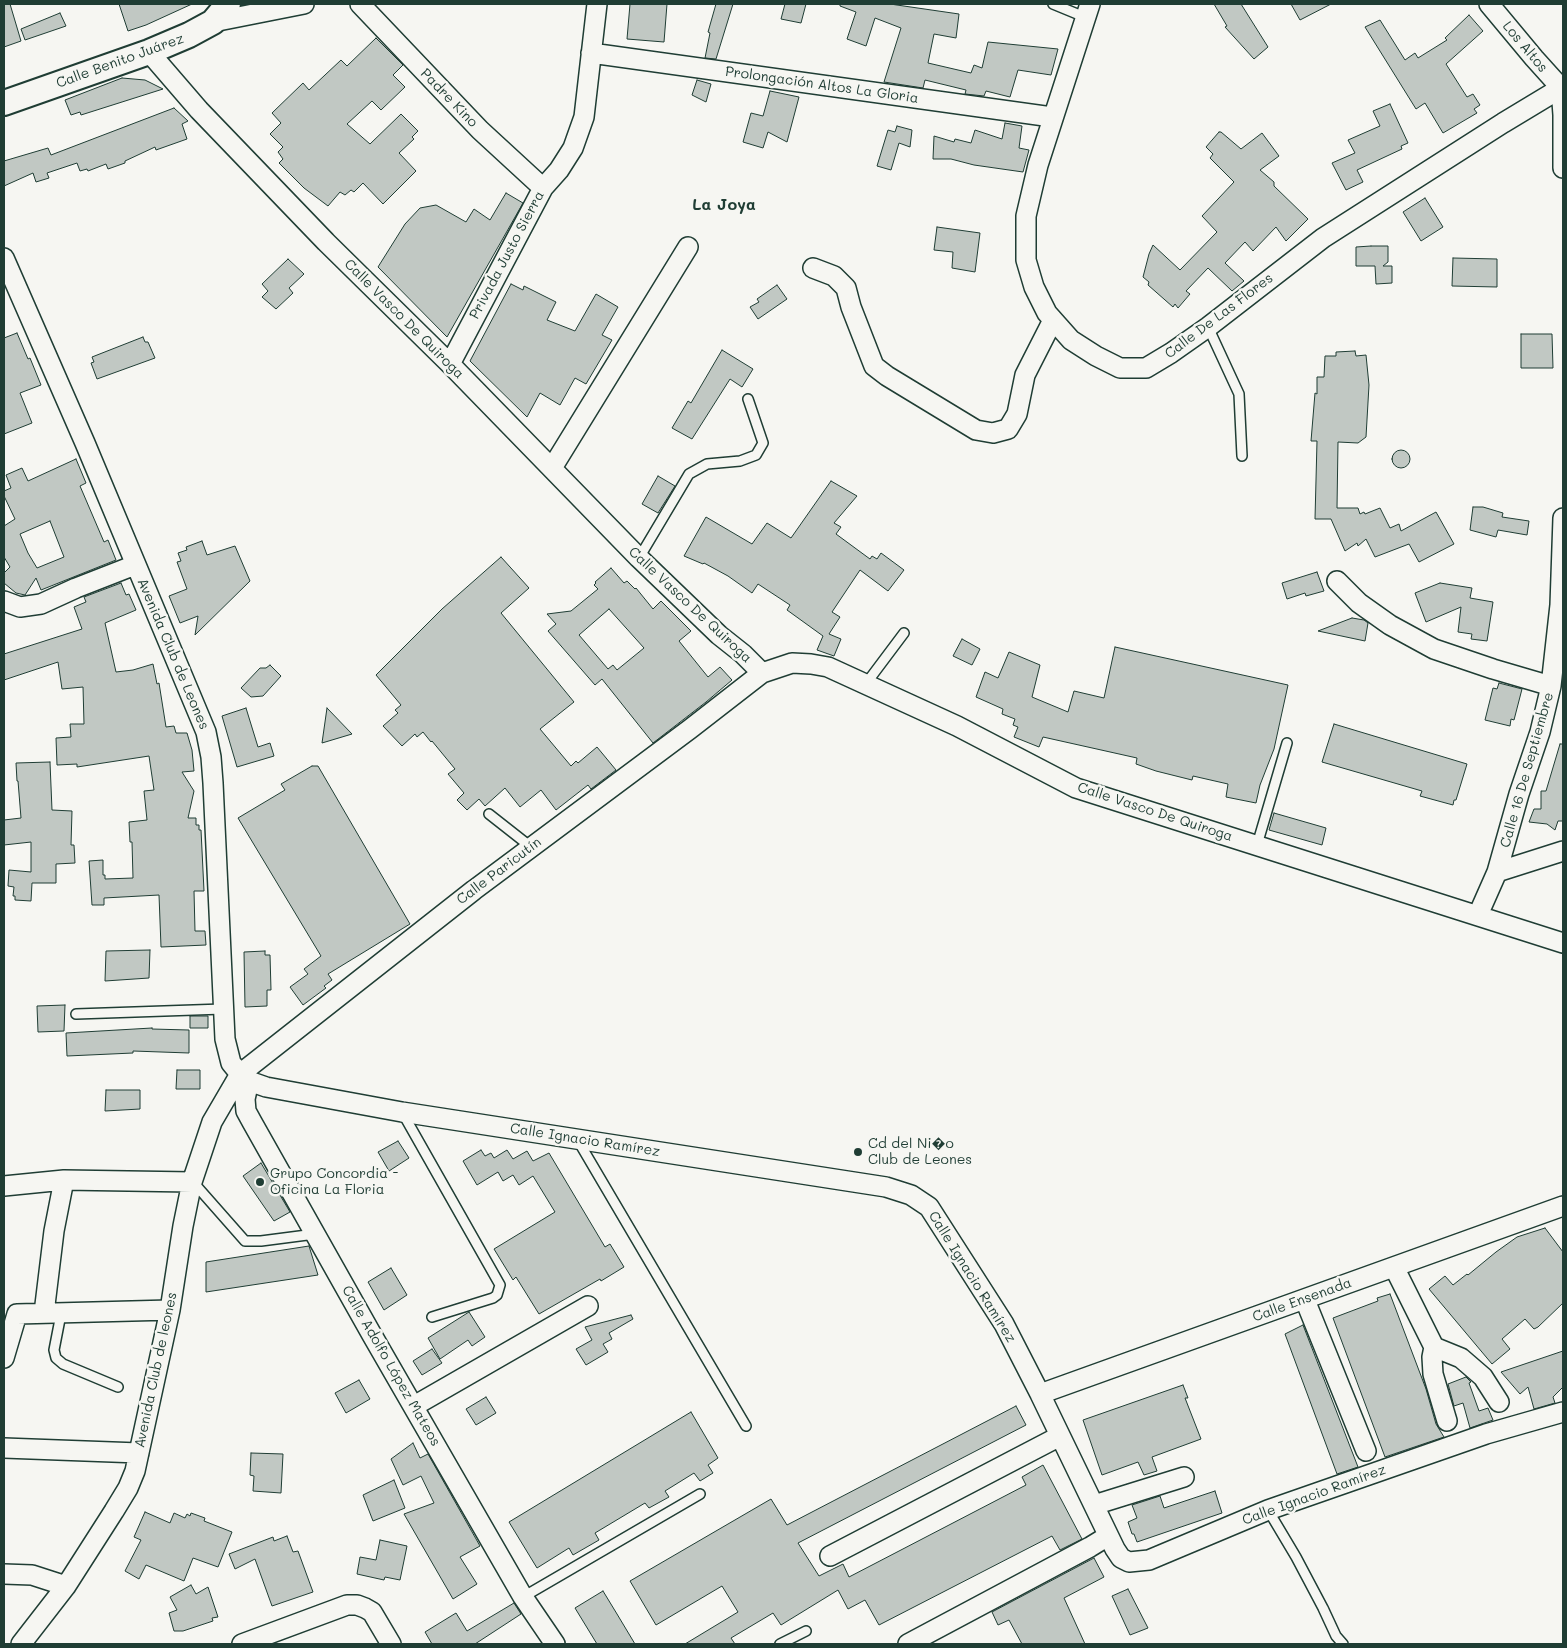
<!DOCTYPE html>
<meta charset="utf-8">
<style>
body{margin:0}
#map{position:relative;width:1567px;height:1648px;overflow:hidden;background:#f6f6f2;font-family:Mali,sans-serif}
canvas{display:block}
.frame{position:absolute;inset:0;border:5px solid #1f3d34;pointer-events:none}
</style>
<div id="map">
<canvas width="1567" height="1648"></canvas>
<div class="frame"></div>
</div>
<script>
const ctx = document.querySelector('canvas').getContext('2d');
ctx.lineJoin = 'round';
function fillPath(path, color) { ctx.fillStyle = color; ctx.fill(path, 'evenodd'); }
const shape = rows => new Path2D(rows.map(r => 'M' + r).join(''));
function trace(path, color, width, dash) { ctx.strokeStyle = color; ctx.lineWidth = width; ctx.lineCap = dash ? 'butt' : 'round'; ctx.setLineDash(dash || []); ctx.stroke(path); }
function write(font, color, halo, rows, align = 'center') {
  ctx.font = font + ' Mali,sans-serif'; ctx.lineWidth = 5; ctx.setLineDash([]); ctx.textBaseline = 'middle'; ctx.strokeStyle = halo; ctx.fillStyle = color; for (const [text, x, y, turn = 0] of rows) {
    ctx.save(); ctx.translate(x, y); ctx.rotate((+turn || 0) * Math.PI / 180); ctx.textAlign = isNaN(turn) ? turn : align; if (halo) ctx.strokeText(text, 0, 0); ctx.fillText(text, 0, 0); ctx.restore();
  }
}
const building = shape([
 [4,4,10,4,21,41,4,47,4,4],
 [119,4,192,4,146,25,128,31,119,4],
 [630,4,667,4,664,42,627,39,630,4],
 [716,4,733,4,716,59,705,58,710,33,708,32,716,4],
 [785,4,806,4,801,23,781,19,785,4],
 [840,4,890,4,959,14,956,38,934,34,928,63,971,73,974,65,982,68,988,42,1058,49,1051,75,1018,70,1010,97,986,91,984,96,965,94,966,90,925,80,923,88,884,82,901,28,875,18,866,46,847,39,856,12,840,6,840,4],
 [1214,4,1241,4,1268,47,1254,59,1225,27,1227,26,1214,4],
 [1291,4,1331,4,1300,20,1291,4],
 [60,13,66,26,25,40,21,29,60,13],
 [1469,15,1483,31,1446,64,1467,97,1473,94,1480,105,1474,109,1477,113,1443,133,1425,103,1416,109,1365,27,1380,20,1405,60,1415,53,1418,58,1447,40,1445,38,1469,15],
 [376,38,403,65,393,75,405,87,381,110,372,101,347,124,370,144,401,114,418,131,412,137,414,139,399,153,416,171,383,204,363,183,354,192,351,190,345,195,340,192,328,206,304,188,279,163,283,159,278,152,283,147,270,134,281,123,272,113,303,83,309,90,341,60,347,66,376,38],
 [122,78,145,80,163,89,81,115,80,112,71,115,65,100,122,78],
 [697,80,711,84,706,102,692,95,697,80],
 [770,91,799,97,787,142,768,132,763,148,743,142,751,113,763,116,770,91],
 [1390,104,1408,143,1401,146,1402,149,1357,170,1363,182,1346,190,1332,163,1355,153,1348,140,1380,126,1373,111,1390,104],
 [174,108,188,121,182,124,187,139,156,150,155,147,125,161,125,163,108,169,106,164,88,171,87,169,80,171,77,163,47,173,49,178,36,182,33,173,4,186,4,161,48,148,51,155,174,108],
 [1005,123,1022,126,1019,148,1029,150,1023,172,974,165,951,159,933,159,934,136,954,142,955,139,971,143,975,130,1002,139,1005,123],
 [897,126,912,130,910,147,899,143,891,170,877,166,888,130,895,132,897,126],
 [1219,132,1221,132,1241,149,1262,133,1279,156,1260,170,1274,182,1274,186,1308,219,1286,241,1276,227,1253,251,1245,242,1225,263,1244,281,1232,291,1208,268,1186,291,1190,294,1178,308,1175,304,1173,307,1148,285,1149,282,1143,277,1149,254,1153,245,1180,270,1217,232,1202,216,1234,182,1210,158,1213,154,1206,147,1219,132],
 [506,193,523,203,447,337,378,267,405,224,420,208,436,205,466,222,474,209,490,220,506,193],
 [1425,198,1443,227,1421,241,1403,212,1425,198],
 [937,227,980,233,975,272,952,268,953,252,934,250,937,227],
 [1371,246,1388,246,1388,262,1383,266,1392,266,1392,283,1376,284,1375,266,1356,266,1356,247,1371,246],
 [1453,258,1497,259,1497,287,1452,286,1453,258],
 [288,259,304,274,289,288,293,293,276,309,262,297,268,291,262,284,288,259],
 [511,284,523,290,524,286,556,302,547,320,575,331,596,294,618,307,602,335,612,340,586,384,575,378,560,405,540,393,527,417,470,361,511,284],
 [777,285,787,299,758,319,750,307,759,302,757,299,777,285],
 [17,333,28,359,30,358,41,385,20,393,32,423,4,434,4,338,17,333],
 [1521,334,1552,334,1553,368,1521,368,1521,334],
 [143,337,145,342,148,342,155,358,97,379,91,363,94,362,92,357,143,337],
 [722,350,753,369,742,387,730,379,692,439,672,428,688,401,691,403,722,350],
 [1355,351,1356,356,1366,355,1369,385,1366,437,1358,443,1338,442,1337,508,1358,508,1360,514,1364,512,1365,514,1380,508,1390,528,1399,524,1401,531,1436,512,1454,544,1419,562,1409,544,1375,557,1366,539,1358,546,1357,543,1345,551,1331,519,1315,519,1317,441,1311,441,1315,393,1317,394,1317,377,1324,377,1325,356,1336,356,1336,352,1355,351],
 '1392 459a9 9 0 1 1 18 0a9 9 0 1 1-18 0Z',
 [76,459,86,483,80,486,104,542,108,540,116,560,41,590,36,578,25,595,16,593,4,583,4,573,10,567,4,557,4,526,15,519,4,496,4,491,11,488,6,475,22,468,28,481,76,459],
 [50,521,64,557,37,568,28,553,20,534,50,521],
 [658,476,675,486,658,513,642,504,658,476],
 [831,481,857,496,834,523,841,527,836,534,870,559,872,556,877,559,881,553,904,570,888,591,860,570,832,612,840,617,829,634,841,639,834,656,817,650,823,636,787,610,790,605,758,584,752,593,728,576,704,563,703,564,684,556,706,517,752,544,767,523,791,538,831,481],
 [1473,507,1483,507,1503,513,1502,517,1529,521,1527,535,1498,530,1496,537,1470,530,1473,507],
 [202,541,207,555,235,546,250,581,195,635,198,616,180,623,169,596,187,589,177,562,181,561,178,553,187,550,186,547,202,541],
 [501,557,529,588,501,613,574,702,540,729,571,766,576,761,578,763,597,747,616,770,591,789,588,785,556,810,541,790,520,807,505,788,485,806,479,799,467,810,457,800,464,793,448,774,455,769,432,741,431,742,423,732,417,737,415,734,402,746,383,726,398,713,395,710,401,705,376,675,442,609,501,557],
 [611,568,624,583,627,581,635,589,636,588,653,609,661,601,691,631,679,641,708,677,720,667,732,680,706,702,653,743,602,679,595,685,548,631,556,624,547,614,571,611,598,589,594,585,596,583,595,582,611,568],
 [609,609,644,648,617,670,613,665,608,669,579,635,609,609],
 [1317,572,1324,591,1306,596,1305,593,1287,599,1282,583,1317,572],
 [121,583,126,595,129,594,136,610,105,623,116,672,133,670,153,664,157,684,159,683,166,727,174,726,176,733,187,733,192,750,194,771,182,772,194,791,188,818,196,818,196,825,199,825,199,830,201,830,204,891,194,891,195,931,205,931,206,945,161,947,159,895,104,898,104,905,92,905,89,861,103,860,103,875,105,875,105,879,133,878,132,842,130,842,129,822,147,820,144,791,154,790,149,756,77,767,77,764,57,765,56,738,71,737,70,724,84,724,83,687,62,689,58,662,4,680,4,654,82,629,74,607,86,602,84,597,121,583],
 [1440,583,1472,588,1470,598,1493,602,1487,641,1471,639,1472,634,1458,632,1461,607,1426,622,1415,593,1440,583],
 [1352,618,1364,620,1368,623,1365,641,1318,631,1352,618],
 [962,639,980,649,972,665,953,656,962,639],
 [1115,647,1288,685,1274,749,1260,785,1256,803,1226,797,1228,784,1193,776,1192,780,1156,771,1136,764,1137,758,1043,737,1039,747,1014,737,1018,727,1013,725,1015,719,1002,714,1003,709,976,697,985,672,998,678,1009,652,1040,665,1032,697,1068,712,1074,691,1104,698,1115,647],
 [270,665,281,676,263,696,251,697,241,688,260,668,266,668,270,665],
 [1499,683,1522,689,1514,720,1511,719,1510,726,1485,720,1493,688,1497,689,1499,683],
 [246,708,258,747,270,743,274,756,237,767,222,716,246,708],
 [327,708,352,734,322,743,327,708],
 [1334,724,1467,764,1456,800,1454,800,1453,805,1420,796,1422,791,1322,762,1334,724],
 [1560,744,1563,744,1563,821,1558,821,1555,830,1547,824,1529,822,1534,809,1541,809,1541,791,1546,791,1560,744],
 [50,762,52,810,72,811,71,845,74,845,75,863,56,864,56,883,32,883,31,901,15,900,15,896,13,896,14,887,8,886,9,870,31,872,31,842,4,845,4,820,21,818,18,781,17,781,16,763,50,762],
 [312,766,318,766,410,924,328,974,332,980,324,986,326,988,303,1005,290,987,308,974,304,969,321,956,238,818,285,790,281,784,312,766],
 [1274,813,1326,828,1322,845,1269,830,1274,813],
 [150,950,149,978,105,981,106,951,150,950],
 [265,951,265,955,270,955,271,990,267,990,267,1006,245,1007,244,952,265,951],
 [65,1005,64,1031,38,1032,37,1006,65,1005],
 [190,1016,208,1016,208,1028,190,1028,190,1016],
 [152,1028,152,1029,189,1030,189,1053,133,1051,133,1053,67,1056,66,1033,152,1028],
 [177,1070,200,1070,200,1089,176,1089,177,1070],
 [106,1090,140,1090,140,1109,105,1111,106,1090],
 [398,1141,409,1158,389,1171,378,1152,398,1141],
 [481,1150,485,1156,491,1153,494,1158,507,1150,513,1159,527,1151,533,1161,549,1153,605,1247,610,1244,624,1267,601,1281,600,1279,539,1314,516,1277,513,1280,494,1249,555,1212,533,1176,519,1185,513,1175,503,1181,498,1172,477,1185,463,1161,481,1150],
 [261,1163,290,1212,274,1221,243,1176,261,1163],
 [1545,1228,1563,1252,1563,1303,1538,1327,1534,1329,1525,1319,1502,1339,1510,1349,1492,1364,1429,1289,1445,1276,1453,1285,1467,1274,1468,1275,1496,1252,1517,1237,1545,1228],
 [309,1246,318,1275,206,1292,206,1262,309,1246],
 [391,1268,407,1295,384,1310,368,1282,391,1268],
 [1390,1294,1426,1389,1436,1424,1444,1437,1385,1457,1333,1318,1378,1301,1377,1298,1390,1294],
 [469,1312,485,1337,472,1346,468,1340,440,1359,428,1338,469,1312],
 [631,1315,633,1319,609,1333,612,1339,603,1344,608,1352,586,1365,576,1349,592,1340,585,1327,631,1315],
 [1303,1325,1358,1467,1337,1474,1285,1334,1303,1325],
 [432,1349,442,1363,422,1375,413,1361,432,1349],
 [1563,1351,1563,1387,1553,1397,1555,1403,1534,1409,1528,1387,1520,1394,1501,1372,1563,1351],
 [1466,1377,1471,1382,1469,1383,1479,1411,1488,1408,1493,1420,1470,1428,1463,1403,1454,1406,1448,1384,1466,1377],
 [359,1380,370,1399,346,1413,335,1393,359,1380],
 [1183,1385,1188,1398,1185,1398,1201,1439,1152,1457,1157,1471,1144,1475,1138,1462,1102,1475,1083,1420,1183,1385],
 [486,1397,496,1413,476,1425,466,1409,486,1397],
 [1016,1406,1026,1425,798,1543,819,1576,843,1564,849,1577,1026,1485,1022,1477,1043,1465,1082,1539,1060,1550,1052,1536,879,1625,865,1600,848,1609,838,1590,781,1625,773,1613,731,1638,735,1644,685,1644,738,1612,722,1586,656,1625,630,1581,771,1499,787,1525,1016,1406],
 [691,1412,718,1458,708,1465,713,1473,700,1481,694,1473,665,1491,669,1497,649,1508,645,1503,595,1533,599,1540,573,1555,569,1548,537,1568,509,1522,691,1412],
 [413,1443,420,1458,428,1454,480,1546,460,1557,477,1584,453,1599,404,1514,434,1503,421,1476,403,1485,391,1459,413,1443],
 [251,1453,283,1454,281,1493,253,1491,254,1476,250,1475,251,1453],
 [394,1480,405,1508,373,1521,363,1495,394,1480],
 [1215,1491,1222,1513,1137,1542,1134,1534,1132,1534,1128,1522,1137,1518,1132,1505,1160,1496,1164,1508,1215,1491],
 [145,1512,170,1523,174,1513,185,1518,187,1514,190,1516,191,1513,205,1518,204,1521,232,1532,218,1567,193,1558,184,1581,146,1565,139,1579,125,1571,141,1540,134,1537,145,1512],
 [287,1536,293,1552,298,1551,313,1592,272,1606,255,1559,235,1569,229,1554,273,1537,274,1541,287,1536],
 [380,1540,407,1546,400,1580,385,1577,384,1580,357,1574,360,1557,376,1560,380,1540],
 [1094,1558,1104,1577,1064,1598,1085,1644,1022,1644,1009,1620,998,1625,992,1612,1094,1558],
 [191,1585,196,1594,208,1587,218,1617,212,1618,213,1621,183,1631,174,1631,169,1613,177,1610,170,1597,191,1585],
 [1128,1589,1148,1628,1130,1635,1112,1596,1128,1589],
 [603,1591,617,1614,635,1644,597,1644,575,1608,603,1591],
 [514,1603,521,1614,475,1644,432,1644,425,1632,456,1613,467,1631,514,1603]
]);
fillPath(building, '#c1c8c3');
trace(building, '#1f3d34', 1);
const service = shape([
 [1053,4,1087,18],
 [1208,327,1239,394,1242,456],
 [639,558,689,474,707,464,740,461,756,455,763,443,748,399],
 [865,685,904,633],
 [489,814,531,847],
 [1257,845,1287,743],
 [76,1014,223,1009],
 [402,1112,500,1285,497,1295,493,1298,432,1317],
 [577,1139,746,1426],
 [193,1182,245,1241,261,1241,315,1234],
 [61,1314,54,1350,56,1358,63,1364,118,1387],
 [1268,1510,1296,1557,1323,1608,1336,1636,1343,1644],
 [523,1597,700,1494],
 [780,1644,806,1631]
]);
const minor = shape([
 [360,4,480,130,543,188],
 [1090,4,1038,165,1026,216,1026,260,1034,287,1047,313,1071,340,1096,356,1120,368,1146,368,1171,353,1208,327,1323,238,1503,123,1561,88],
 [1489,4,1534,58,1561,88,1563,88],
 [213,22,304,4],
 [149,52,199,110,326,242,450,364,639,558,719,635,743,654,762,673],
 [591,53,1052,117],
 [1561,88,1563,115,1563,168],
 [4,258,85,443,206,732,211,757,213,783,225,1039,231,1063,240,1074,249,1081,266,1087,402,1112,886,1187,911,1195,929,1207,1004,1324,1040,1394,1115,1549,1121,1558,1129,1562,1149,1560,1268,1510,1486,1434,1563,1412],
 [813,268,834,276,846,288,851,307,874,366,887,376,976,430,993,433,1008,429,1017,414,1025,375,1053,320],
 [450,364,543,188,559,170,573,148,584,117,597,4],
 [552,468,688,247],
 [1337,581,1359,603,1390,625,1434,649,1493,669,1551,686],
 [4,601,20,607,41,604,76,588,135,565],
 [1497,872,1519,794,1540,732,1551,686,1560,605,1563,518],
 [1478,915,1497,872,1563,851],
 [249,1081,245,1099,246,1111,252,1122,372,1335,523,1597,555,1644],
 [4,1186,64,1180],
 [1394,1267,1434,1347,1432,1357,1433,1374,1447,1421],
 [1305,1300,1366,1451],
 [44,1313,54,1231,64,1180,192,1182],
 [1434,1347,1461,1358,1483,1377,1499,1402],
 [4,1358,17,1314,170,1310],
 [1040,1394,1563,1206],
 [414,1406,588,1306],
 [4,1448,139,1453],
 [1094,1505,1184,1477],
 [830,1556,1060,1436],
 [4,1574,32,1575,66,1586],
 [21,1644,66,1586,114,1511,128,1488,135,1471,170,1310,183,1226,192,1182,212,1122,240,1074,474,890,690,729,762,673,792,663,811,664,828,667,957,726,1076,788,1563,943],
 [242,1644,347,1605,357,1605,365,1608,372,1612,391,1644],
 [908,1644,1090,1547,1108,1536]
]);
const tertiary = shape([
 [4,103,149,52,189,35,213,22,228,4]
]);
trace(service, '#1f3d34', 12);
trace(minor, '#1f3d34', 22);
trace(tertiary, '#1f3d34', 28);
trace(service, '#f6f6f2', 9);
trace(minor, '#f6f6f2', 19);
trace(tertiary, '#f6f6f2', 24);
for (const [x, y, r, color] of [
 [858,1152,5,"#1f3d34"],
 [260,1182,5,"#1f3d34"]
]) { const dot = new Path2D(); dot.arc(x, y, r, 0, 2 * Math.PI); ctx.fillStyle = color; ctx.fill(dot); trace(dot, '#f6f6f2', 2); }
write('14px', '#1f3d34', '#f6f6f2', [
 ["Los Altos",1525,47,50],
 ["Calle Benito Juárez",120,61,-20],
 ["Prolongación Altos La Gloria",822,85,8],
 ["Padre Kino",449,98,46],
 ["Privada Justo Sierra",507,255,-62],
 ["Calle De Las Flores",1219,316,-37],
 ["Calle Vasco De Quiroga",404,319,45],
 ["Calle Vasco De Quiroga",690,605,43],
 ["Avenida Club de Leones",173,654,67],
 ["Calle 16 De Septiembre",1527,770,-74],
 ["Calle Vasco De Quiroga",1155,812,18],
 ["Calle Paricutín",499,871,-37],
 ["Calle Ignacio Ramírez",585,1140,9],
 ["Calle Ignacio Ramírez",972,1277,58],
 ["Calle Ensenada",1302,1300,-20],
 ["Calle Adolfo López Mateos",391,1366,60],
 ["Avenida Club de leones",156,1370,-78],
 ["Calle Ignacio Ramírez",1314,1495,-20]
]);
write('14px', '#1f3d34', '#f6f6f2', [
 ["Cd del Ni�o",868,1144],
 ["Club de Leones",868,1160],
 ["Grupo Concordia -",270,1174],
 ["Oficina La Floria",270,1190]
], 'left');
write('bold 16px', '#1f3d34', '#f6f6f2', [
 ["La Joya",724,205]
]);
</script>
